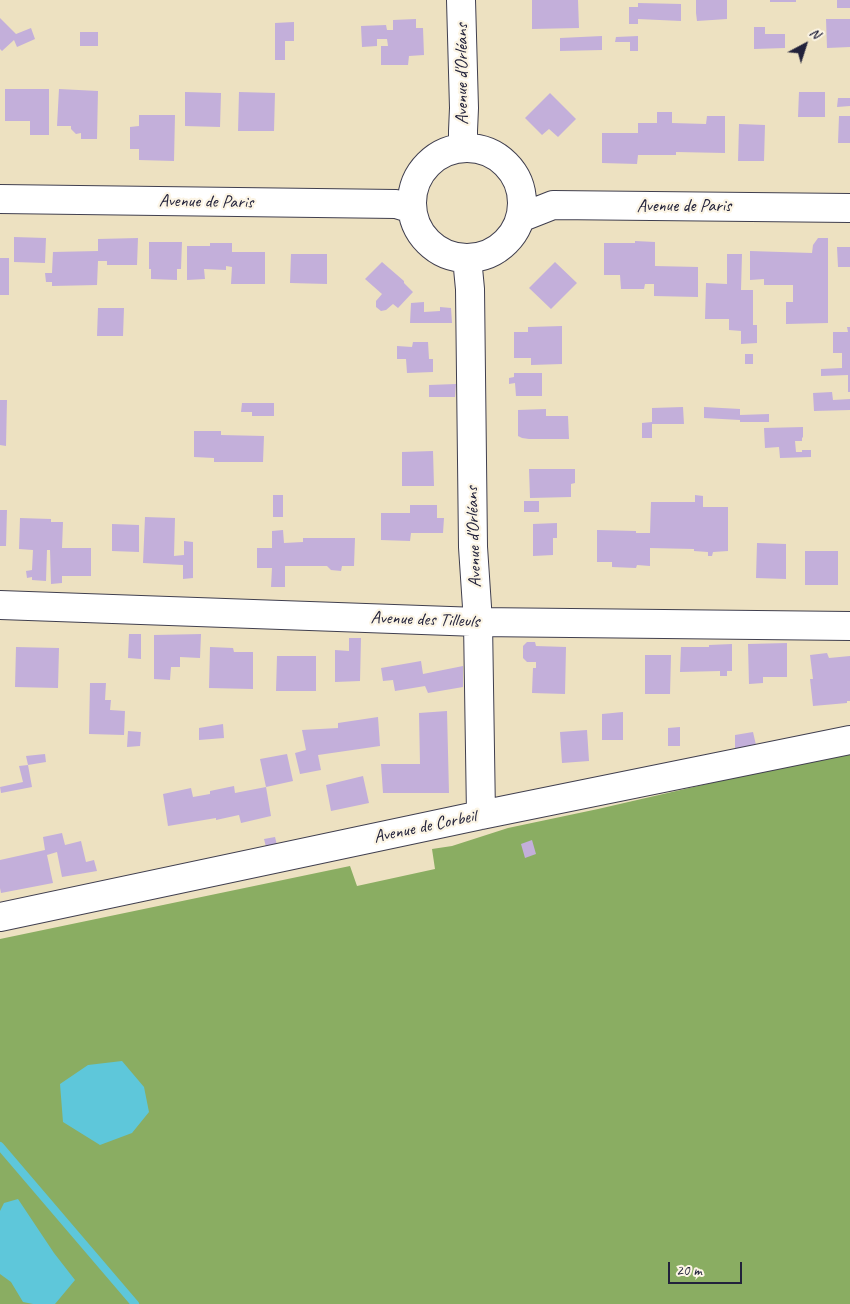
<!DOCTYPE html>
<meta charset="utf-8">
<style>
body{margin:0}
#map{position:relative;width:850px;height:1304px;overflow:hidden;background:#ede1c1;font-family:Caveat,sans-serif}
canvas{display:block}
.north{position:absolute;left:780px;top:20px;width:50px;height:50px;-webkit-text-stroke:4px #fcf5e5;paint-order:stroke;rotate:40deg;font-size:14px;font-weight:700;line-height:20px;text-align:center;color:#22223b}
.north::after{content:'';display:block;margin:auto;width:18px;height:22px;background:#22223b;clip-path:polygon(50% 0,100% 100%,50% 72%,0 100%)}
.scale{position:absolute;left:668px;top:1262px;width:74px;height:22px;box-sizing:border-box;border:2px solid #22223b;border-top:0;padding-left:6px;font-size:15px;line-height:18px;white-space:nowrap;color:#22223b;-webkit-text-stroke:4px #fcf5e5;paint-order:stroke}
</style>
<div id="map">
<canvas width="850" height="1304"></canvas>
<div class="north">N</div>
<div class="scale">20 m</div>
</div>
<script>
const ctx = document.querySelector('canvas').getContext('2d');
ctx.lineJoin = 'round';
function fillPath(path, color) { ctx.fillStyle = color; ctx.fill(path, 'evenodd'); }
const shape = rows => new Path2D(rows.map(r => 'M' + r).join(''));
function trace(path, color, width, dash) { ctx.strokeStyle = color; ctx.lineWidth = width; ctx.lineCap = dash ? 'butt' : 'round'; ctx.setLineDash(dash || []); ctx.stroke(path); }
function write(font, color, halo, rows, align = 'center') {
  ctx.font = font + ' Caveat,sans-serif'; ctx.lineWidth = 4.5; ctx.setLineDash([]); ctx.textBaseline = 'middle'; ctx.strokeStyle = halo; ctx.fillStyle = color; for (const [text, x, y, turn = 0] of rows) {
    ctx.save(); ctx.translate(x, y); ctx.rotate((+turn || 0) * Math.PI / 180); ctx.textAlign = isNaN(turn) ? turn : align; if (halo) ctx.strokeText(text, 0, 0); ctx.fillText(text, 0, 0); ctx.restore();
  }
}
fillPath(shape([
 [850,751,850,1304,0,1304,0,939,350,866,357,886,435,869,432,849,452,846,508,828,598,809]
]), '#8aad62');
fillPath(shape([
 [122,1061,144,1087,149,1112,132,1133,100,1145,63,1122,60,1084,88,1065],
 [18,1199,54,1253,75,1280,55,1304,33,1304,23,1302,11,1282,0,1274,0,1211,4,1203]
]), '#5ec7da');
trace(shape([
 [0,1146,135,1304]
]), '#5ec7da', 8);
fillPath(shape([
 [532,0,578,0,579,28,532,29],
 [696,0,727,0,727,19,697,21,696,13],
 [770,0,796,0,796,2,770,2],
 [837,0,850,0,850,8,837,8],
 [638,3,681,4,681,21,638,19,638,24,629,24,629,7,638,7],
 [0,18,16,34,31,28,35,39,17,47,14,40,2,51,0,49],
 [416,19,416,28,423,28,424,55,409,56,408,65,381,65,381,46,388,46,387,39,377,39,377,46,362,47,361,26,386,25,387,30,393,30,393,20],
 [826,19,850,19,850,47,827,48],
 [294,22,294,41,285,41,285,60,275,60,275,23],
 [754,27,765,27,765,34,785,34,785,48,754,49],
 [80,32,98,32,98,46,80,46],
 [602,36,602,50,560,51,560,38],
 [638,36,638,51,630,51,630,42,615,42,616,37],
 [5,89,49,89,49,135,30,135,30,121,5,121],
 [59,89,98,91,97,139,81,139,81,133,76,134,71,129,71,126,57,126],
 [185,92,221,93,220,127,185,126],
 [239,92,275,93,274,131,238,131],
 [799,92,825,92,825,117,798,117],
 [550,93,576,119,558,137,549,129,542,135,525,118],
 [838,98,850,98,850,106,837,107],
 [657,112,672,112,672,123,706,124,707,116,725,116,725,153,676,152,676,155,638,155,637,164,602,163,602,133,638,133,638,123,657,123],
 [139,115,175,115,174,161,139,160,139,149,130,149,130,127,139,126],
 [839,116,850,116,850,143,838,143],
 [739,124,765,125,764,161,738,161],
 [14,237,46,238,45,263,14,262],
 [138,238,137,265,107,265,107,261,98,261,97,285,52,286,52,282,46,282,45,273,52,273,53,252,98,251,98,239],
 [818,238,828,238,828,323,786,324,786,302,793,302,793,285,764,285,764,279,750,280,750,251,812,253,813,245],
 [635,241,655,242,655,266,698,267,698,297,654,296,654,284,645,284,644,289,621,289,620,275,604,275,604,243,635,243],
 [149,242,182,242,181,269,177,269,177,280,151,279,151,269,149,269],
 [210,243,232,243,232,252,265,252,265,284,231,284,232,267,226,266,226,270,204,269,205,279,187,280,187,246,210,246],
 [837,247,850,247,850,267,838,267],
 [291,254,327,254,327,284,290,283],
 [727,254,742,254,741,290,753,290,753,325,757,325,757,343,741,344,741,331,729,330,729,319,705,319,706,283,727,284],
 [0,258,9,258,9,295,0,295],
 [382,262,404,281,404,283,413,292,398,308,393,304,386,310,381,311,376,307,376,301,382,294,365,279],
 [555,262,577,283,551,309,529,288],
 [424,302,424,312,440,311,440,307,451,308,452,323,410,323,411,303],
 [98,308,124,308,123,336,97,336],
 [562,326,562,364,531,365,531,358,514,358,514,332,528,332,528,327],
 [847,327,850,327,850,392,848,392,848,375,821,376,821,369,842,368,842,353,833,353,833,332,848,332],
 [413,342,428,342,429,359,433,359,433,372,407,373,406,359,397,359,397,346,412,347],
 [745,354,753,354,753,364,745,364],
 [514,373,542,373,542,396,516,396,515,383,509,384,509,378,514,377],
 [456,384,455,397,429,397,429,385],
 [832,392,833,400,850,399,850,410,814,411,813,393],
 [0,400,7,400,6,446,0,445],
 [242,403,274,403,274,416,252,416,252,412,241,412],
 [683,407,684,424,652,424,652,438,642,438,642,423,652,422,652,408],
 [704,407,740,409,740,415,769,414,769,422,740,422,740,420,704,418],
 [546,409,546,416,568,416,569,439,529,439,522,438,518,436,518,410],
 [803,427,803,437,802,438,802,441,795,441,796,452,802,452,802,450,811,450,811,457,780,458,779,447,765,448,764,428],
 [194,431,221,431,221,435,264,436,263,462,214,462,214,458,194,457],
 [433,451,434,486,402,486,402,452],
 [529,469,575,469,575,483,571,484,571,497,530,498],
 [273,495,283,495,283,517,273,517],
 [695,495,703,496,703,507,728,507,728,551,713,552,712,556,708,556,708,552,694,551,694,549,650,548,650,566,637,565,636,568,612,567,612,562,597,562,597,530,636,531,636,533,650,533,651,502,695,502],
 [524,501,539,501,539,512,524,512],
 [410,505,437,505,437,518,444,518,443,533,411,533,410,541,381,540,381,513,410,513],
 [0,510,7,510,6,546,0,546],
 [145,517,175,518,174,556,184,555,184,541,193,542,193,578,183,579,183,565,143,563],
 [20,518,51,519,51,522,63,522,62,548,91,548,91,576,62,576,62,583,51,584,50,550,47,550,46,581,32,580,32,577,27,578,26,571,32,570,33,550,19,549],
 [557,523,557,538,553,538,553,555,533,556,533,524],
 [112,524,139,525,139,552,112,551],
 [283,530,284,543,303,542,303,538,355,538,354,566,342,566,341,571,331,570,327,566,285,566,285,587,271,587,272,568,257,568,257,548,272,548,272,531],
 [757,543,786,544,786,579,756,578],
 [805,551,838,551,838,585,805,585],
 [129,634,141,634,141,659,128,658],
 [201,634,200,658,180,657,180,667,171,667,170,680,154,679,154,635],
 [349,638,361,638,360,681,335,682,335,650,349,651],
 [527,642,535,642,536,646,566,647,565,694,532,693,533,668,536,668,536,662,527,662,523,658,523,646],
 [787,643,787,677,763,677,763,683,749,684,748,644],
 [732,644,732,671,727,671,727,676,720,676,720,671,680,672,681,647,709,647,709,645],
 [16,647,59,648,58,688,15,687],
 [210,647,233,648,234,652,253,652,253,689,209,688],
 [827,653,829,658,850,656,850,701,847,701,847,703,813,706,810,679,813,679,810,655],
 [645,655,671,655,670,694,645,694],
 [277,656,316,656,316,691,276,691],
 [421,661,423,674,463,666,463,687,428,693,425,686,395,691,393,680,383,681,381,668],
 [90,683,106,683,105,700,111,700,110,710,125,711,124,735,89,734],
 [447,711,449,793,383,793,381,764,420,764,419,713],
 [623,712,623,740,602,740,602,714],
 [378,717,380,746,318,755,321,770,300,774,295,753,306,750,302,730,338,728,338,723],
 [223,724,224,738,199,740,199,728],
 [680,727,680,746,668,746,668,728],
 [587,730,589,761,562,763,560,732],
 [128,731,141,732,140,746,127,747],
 [753,732,756,745,735,749,735,735],
 [45,754,46,762,28,765,32,787,1,793,0,787,23,782,19,766,28,765,26,756],
 [287,754,293,781,266,787,271,816,241,823,239,815,216,820,216,818,168,826,163,794,191,788,193,797,210,794,210,791,234,786,235,793,266,787,260,759],
 [363,776,369,803,331,811,326,785],
 [62,833,65,845,81,841,86,862,94,860,97,871,62,877,57,852,47,855,53,883,1,893,0,888,0,860,45,850,43,837],
 [275,837,277,845,266,847,264,839],
 [532,840,536,854,525,858,521,844]
]), '#c3afda');
const minor = shape([
 [461,0,464,108,463,131,463,148],
 '412 203a55 55 0 1 1 110 0a55 55 0 1 1-110 0Z',
 [0,199,396,204,412,209],
 [520,218,553,205,850,208],
 [467,258,470,289,473,547,478,622,481,815],
 [0,605,478,622,850,626],
 [0,917,481,815,850,740]
]);
trace(minor, '#403f4f', 30);
trace(minor, '#fff', 28);
write('18px', '#22223b', '#fcf5e5', [
 ["Avenue d'Orléans",462,74,-90],
 ["Avenue de Paris",206,202,1],
 ["Avenue de Paris",684,206],
 ["Avenue d'Orléans",474,537,-92],
 ["Avenue des Tilleuls",425,620,2],
 ["Avenue de Corbeil",425,827,-12]
]);
</script>
